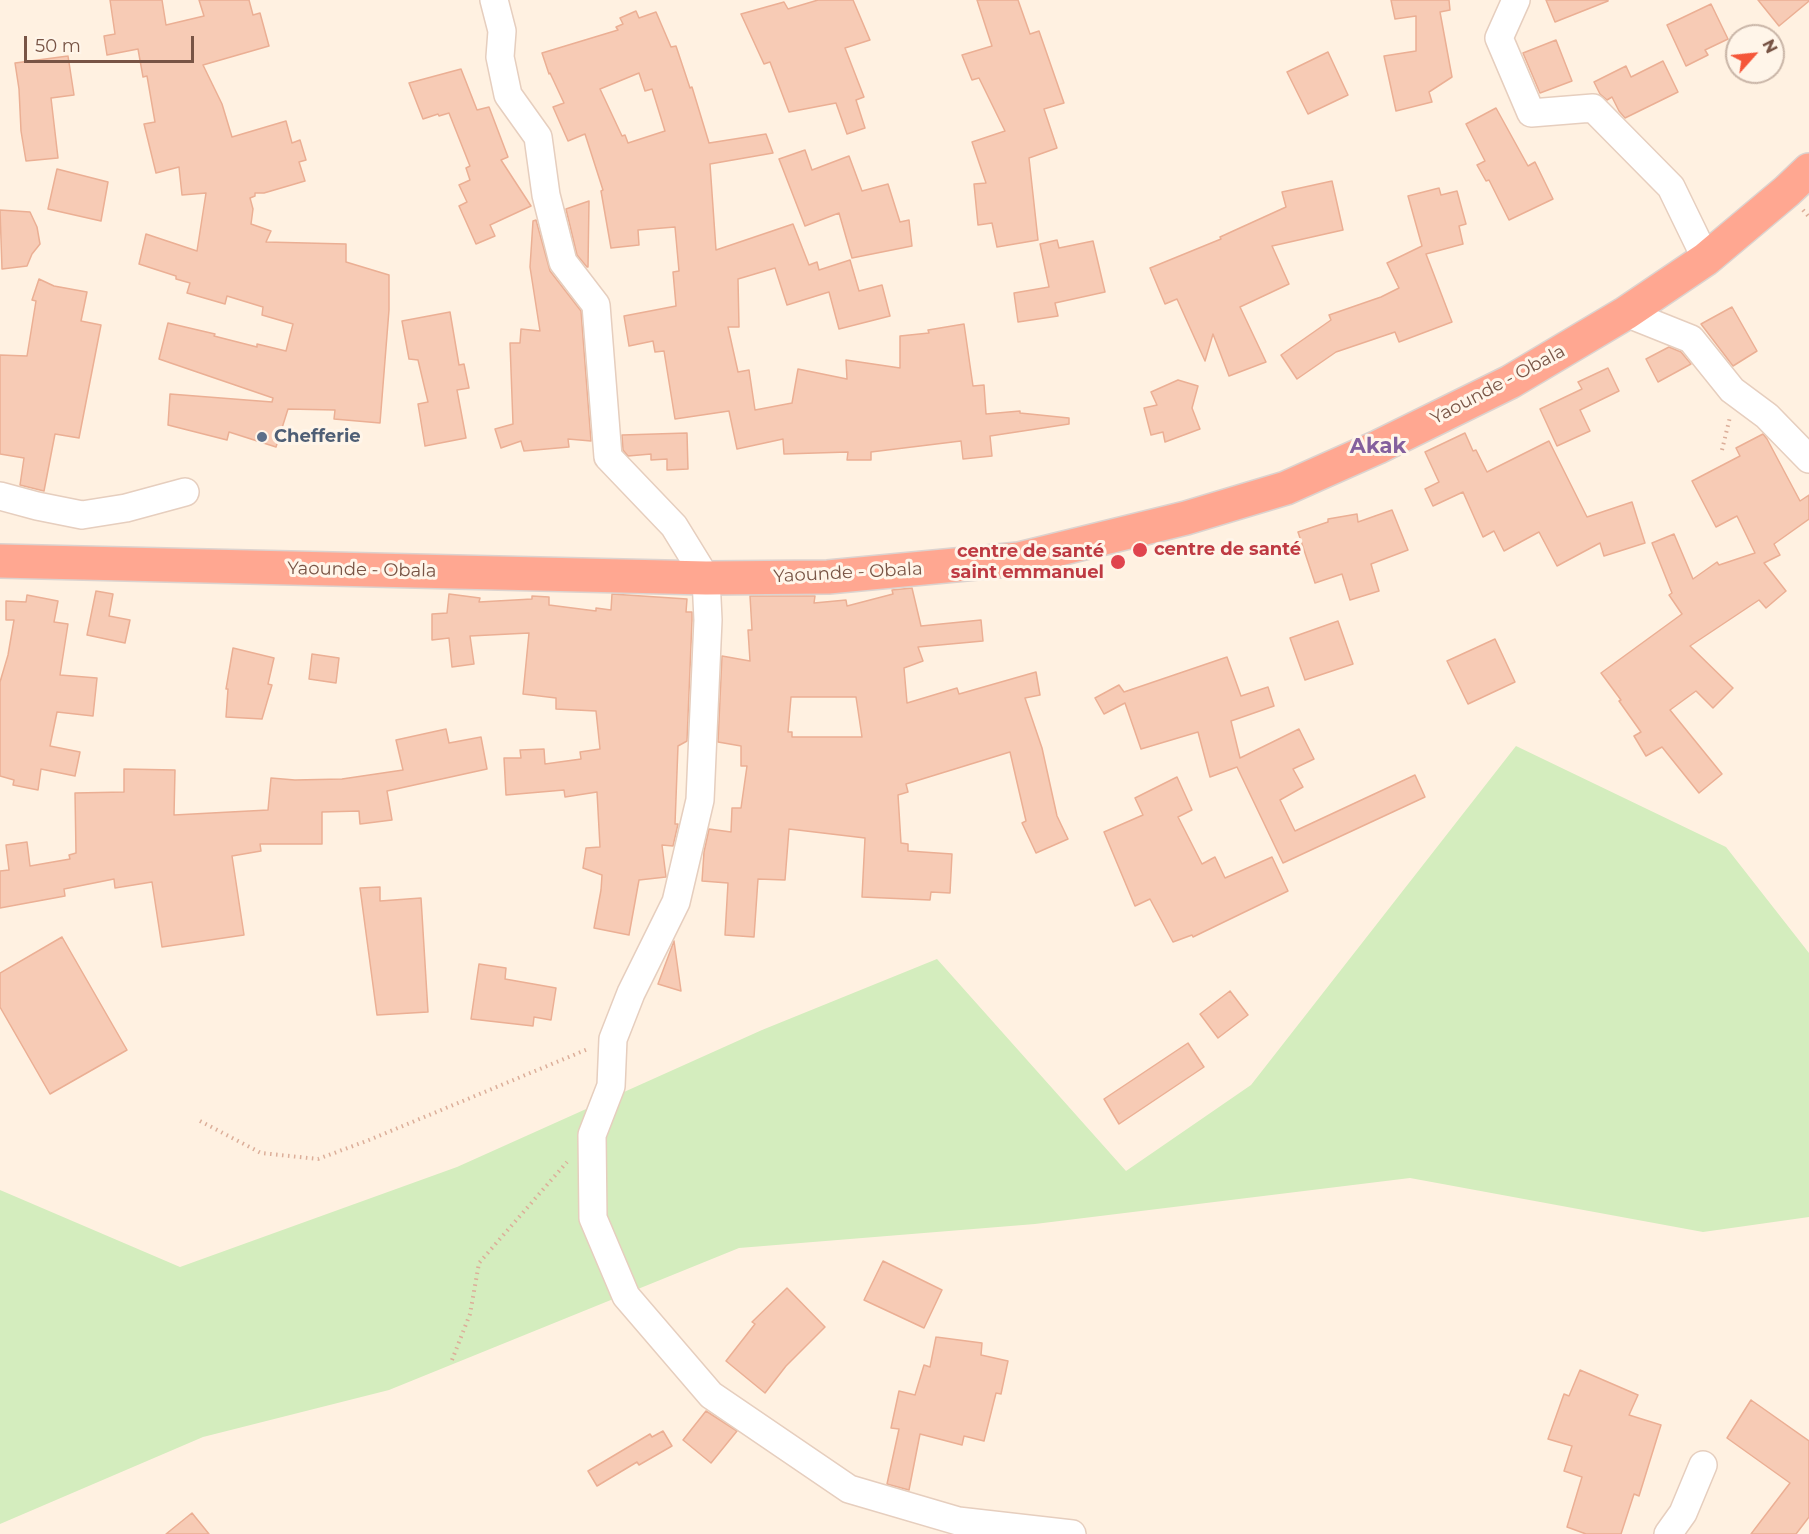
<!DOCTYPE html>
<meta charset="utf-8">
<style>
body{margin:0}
#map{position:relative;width:1809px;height:1534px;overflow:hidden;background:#fff1e1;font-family:Montserrat,sans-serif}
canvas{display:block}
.north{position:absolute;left:1725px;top:24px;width:60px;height:60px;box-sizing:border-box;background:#fff5e9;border:2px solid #c9b5a7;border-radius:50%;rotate:63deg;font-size:16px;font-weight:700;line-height:24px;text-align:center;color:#785445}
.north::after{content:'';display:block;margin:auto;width:21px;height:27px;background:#f55639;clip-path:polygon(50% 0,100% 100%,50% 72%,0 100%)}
.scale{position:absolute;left:24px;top:36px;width:170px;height:27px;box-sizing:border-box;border:3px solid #785445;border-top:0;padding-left:8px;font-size:18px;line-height:21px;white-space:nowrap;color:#785445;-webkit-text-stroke:4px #fff5e9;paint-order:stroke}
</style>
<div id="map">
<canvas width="1809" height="1534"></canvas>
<div class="north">N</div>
<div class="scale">50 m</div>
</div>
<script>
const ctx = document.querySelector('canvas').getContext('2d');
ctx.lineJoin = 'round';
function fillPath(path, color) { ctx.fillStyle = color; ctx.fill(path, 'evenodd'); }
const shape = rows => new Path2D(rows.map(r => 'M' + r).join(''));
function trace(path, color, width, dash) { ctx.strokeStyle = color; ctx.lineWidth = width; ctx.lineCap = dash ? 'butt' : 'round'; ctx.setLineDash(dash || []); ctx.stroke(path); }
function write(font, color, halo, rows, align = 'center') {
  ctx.font = font + ' Montserrat,sans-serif'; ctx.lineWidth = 6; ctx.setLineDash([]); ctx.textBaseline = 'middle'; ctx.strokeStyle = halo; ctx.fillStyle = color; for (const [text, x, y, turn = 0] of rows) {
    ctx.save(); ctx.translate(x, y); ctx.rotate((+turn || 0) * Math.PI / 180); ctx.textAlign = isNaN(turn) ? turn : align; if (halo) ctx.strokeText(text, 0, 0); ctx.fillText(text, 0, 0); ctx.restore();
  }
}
fillPath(shape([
 [1516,746,1726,847,1809,953,1809,1217,1703,1232,1410,1178,1035,1224,739,1248,389,1390,203,1437,0,1524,0,1190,180,1267,457,1167,762,1030,937,959,1126,1171,1251,1085]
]), '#d4edbe');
const building = shape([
 [110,0,162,0,166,25,204,16,199,0,249,0,253,15,260,13,269,46,203,65,222,104,232,137,286,121,292,143,300,140,306,160,299,162,305,181,264,193,255,193,255,196,250,198,253,209,251,224,271,231,266,242,346,244,346,262,389,275,389,310,380,423,334,419,335,410,288,409,276,447,229,432,227,440,168,425,170,394,272,402,273,398,159,359,168,323,215,334,214,336,257,347,257,344,286,351,293,324,262,315,263,307,227,296,225,304,187,293,190,283,176,279,176,276,139,264,146,234,197,251,206,193,182,195,179,167,156,173,144,124,155,122,147,76,143,77,138,49,107,55,104,36,115,34,110,0],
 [818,0,853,0,870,40,845,48,864,97,856,100,865,128,847,134,836,103,789,112,770,62,764,64,741,14,784,2,788,9,818,0],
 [977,0,1018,0,1030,34,1039,31,1064,103,1044,109,1057,148,1029,158,1038,240,997,247,992,223,978,225,974,184,986,183,972,142,1005,131,979,78,972,80,962,55,992,46,977,0],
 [1391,0,1449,0,1450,10,1440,12,1452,77,1429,92,1432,102,1396,111,1384,56,1416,51,1416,16,1395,19,1391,0],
 [1546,0,1608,0,1608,1,1555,22,1546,0],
 [1758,0,1809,0,1809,1,1779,26,1758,0],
 [1711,4,1728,39,1705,50,1708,55,1686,66,1667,25,1711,4],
 [636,11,639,18,656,12,671,47,676,46,690,88,692,87,709,143,766,134,773,153,710,164,716,250,793,224,809,265,817,262,819,270,850,260,859,291,882,285,890,316,839,329,829,292,787,305,775,268,738,279,739,327,728,327,738,372,749,370,755,410,792,403,798,369,847,379,846,360,900,368,900,336,929,333,928,330,964,324,973,386,984,385,986,414,1020,411,1020,413,1069,418,1069,424,990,436,992,456,963,459,961,441,871,452,871,460,847,460,848,452,784,454,783,439,737,449,729,411,675,419,664,351,655,352,653,341,629,346,624,316,676,306,673,272,679,271,675,227,638,230,639,245,611,248,601,191,603,190,585,134,568,141,553,107,564,103,550,73,549,74,542,53,618,30,616,27,623,24,620,18,636,11],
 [639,73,645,91,652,89,665,131,628,143,625,135,622,136,600,89,639,73],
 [1556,40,1572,81,1540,93,1523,53,1556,40],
 [1328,52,1348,95,1308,114,1287,72,1328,52],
 [68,56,74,95,51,98,58,158,26,161,21,131,19,89,15,63,68,56],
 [1663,61,1678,92,1625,118,1619,111,1612,97,1607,100,1600,94,1594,82,1626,66,1631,77,1663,61],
 [461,69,477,110,489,107,508,157,501,160,531,206,490,225,495,236,476,244,459,206,467,202,459,185,470,180,466,168,470,166,449,113,439,116,438,114,423,119,409,83,461,69],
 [1496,108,1528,166,1535,162,1553,199,1509,220,1489,180,1486,181,1477,165,1485,161,1466,124,1496,108],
 [805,150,812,170,849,156,862,191,888,184,900,222,909,220,912,246,852,258,839,213,805,226,779,159,805,150],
 [57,169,108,182,101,221,48,209,57,169],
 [1332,181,1343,230,1272,246,1289,284,1240,307,1266,362,1229,376,1213,334,1205,361,1177,299,1165,304,1150,268,1221,239,1220,237,1286,207,1282,192,1332,181],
 [1439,188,1441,195,1457,191,1466,224,1459,226,1463,244,1426,254,1452,322,1399,342,1395,332,1336,352,1297,379,1281,355,1331,320,1329,315,1381,297,1399,288,1387,263,1422,246,1408,196,1439,188],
 [589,201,588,267,587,267,577,255,566,209,589,201],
 [0,210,30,212,37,227,40,244,32,254,27,266,2,269,0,210],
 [536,220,550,271,581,311,591,441,568,439,569,447,524,451,521,441,501,448,495,429,513,424,510,343,520,343,521,329,540,331,530,267,533,221,536,220],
 [1057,240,1059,248,1093,241,1105,292,1055,303,1058,316,1018,322,1014,293,1049,287,1040,244,1057,240],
 [39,279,54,286,87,292,81,321,101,325,79,438,55,434,44,491,20,485,24,458,0,454,0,355,27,356,36,301,32,300,39,279],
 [1732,307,1757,351,1733,366,1701,324,1732,307],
 [450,312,459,365,464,364,469,388,457,390,466,438,425,446,418,404,428,402,418,360,409,359,402,321,450,312],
 [1669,347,1681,352,1691,364,1658,382,1646,359,1669,347],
 [1608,368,1619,391,1580,410,1590,431,1557,446,1540,409,1582,389,1578,382,1608,368],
 [1178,380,1198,386,1192,408,1200,429,1165,442,1163,432,1151,435,1144,408,1157,405,1151,392,1178,380],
 [687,433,688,469,667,470,667,459,651,460,651,454,628,456,623,450,622,435,687,433],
 [1465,433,1473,451,1476,450,1487,472,1549,441,1587,517,1632,502,1645,543,1604,556,1600,543,1557,566,1539,532,1504,551,1494,531,1483,537,1463,492,1433,506,1425,489,1439,482,1425,452,1465,433],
 [1763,434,1767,439,1800,501,1809,495,1809,519,1774,544,1780,555,1764,563,1786,591,1766,608,1759,600,1690,646,1733,688,1713,708,1696,691,1670,710,1722,774,1699,793,1662,747,1646,756,1634,736,1641,732,1619,701,1621,700,1601,673,1682,614,1669,595,1672,593,1652,543,1674,534,1693,579,1717,562,1719,565,1755,553,1737,516,1716,527,1692,481,1740,456,1736,448,1763,434],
 [1392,510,1408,550,1371,564,1379,591,1350,600,1342,574,1315,583,1298,532,1328,522,1328,519,1357,514,1358,522,1392,510],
 [912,588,921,626,981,620,983,641,918,647,923,661,904,668,907,703,957,688,959,694,1036,672,1040,695,1025,698,1042,748,1057,816,1068,839,1036,853,1022,823,1026,821,1010,752,906,784,908,792,898,795,901,843,908,844,908,851,952,854,950,893,931,892,930,900,862,897,865,838,789,829,785,880,758,879,754,937,725,935,728,883,702,881,704,852,709,829,731,832,732,808,741,808,747,766,741,766,741,746,718,742,722,656,750,661,748,630,752,630,750,596,815,596,814,603,846,600,847,606,893,594,892,590,912,588],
 [791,697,856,697,862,737,792,737,792,732,788,732,791,697],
 [96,591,113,594,109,616,130,620,125,643,87,635,96,591],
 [449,594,480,598,479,602,532,599,532,596,549,597,549,605,596,611,596,608,611,610,612,594,687,599,686,612,692,612,692,620,687,741,678,746,675,824,678,824,673,846,662,845,666,877,639,880,629,935,594,928,601,890,602,875,583,868,586,848,600,847,597,792,565,797,564,790,506,795,504,758,521,758,520,750,544,749,545,764,581,759,580,752,600,749,596,711,556,709,556,698,523,694,529,633,470,636,474,664,452,667,449,638,432,640,432,614,447,613,449,594],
 [27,595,58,601,54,622,68,624,60,675,97,678,93,716,57,712,50,746,80,752,75,776,41,769,38,790,13,785,14,780,0,776,0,682,8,655,14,620,6,620,6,601,26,602,27,595],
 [1338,621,1353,664,1305,680,1290,638,1338,621],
 [1495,639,1515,682,1468,704,1447,661,1495,639],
 [233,648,274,658,268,684,272,685,262,719,226,717,228,689,226,689,233,648],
 [312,654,339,658,336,683,309,679,312,654],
 [1227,657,1241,696,1268,687,1274,706,1231,721,1240,758,1299,729,1314,759,1293,769,1303,787,1280,800,1295,831,1415,775,1425,797,1283,863,1237,767,1210,777,1198,732,1141,749,1125,703,1104,714,1095,698,1119,685,1124,692,1227,657],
 [446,729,449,743,481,737,487,769,387,791,392,820,360,824,359,811,322,812,322,844,260,844,261,851,232,856,244,935,162,947,152,882,115,888,114,879,64,889,65,896,0,908,0,871,9,870,6,845,27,842,30,866,70,859,69,855,76,853,75,793,124,792,124,769,175,770,174,815,268,810,271,778,295,780,342,779,403,770,396,740,446,729],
 [1177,777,1192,810,1178,817,1202,864,1215,857,1225,878,1272,857,1288,891,1193,937,1192,935,1173,942,1150,899,1135,906,1104,832,1143,815,1135,798,1177,777],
 [380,887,380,901,421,898,428,1012,377,1015,360,888,380,887],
 [62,937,127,1050,50,1094,0,1007,0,973,62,937],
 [674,941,681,991,658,984,674,941],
 [479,964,506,968,505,979,556,988,551,1020,534,1017,533,1026,471,1019,479,964],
 [1230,991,1248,1015,1218,1038,1200,1014,1230,991],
 [1188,1043,1204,1067,1119,1124,1104,1099,1188,1043],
 [883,1261,942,1290,924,1328,864,1300,883,1261],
 [787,1288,825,1327,786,1366,765,1393,726,1361,755,1324,752,1322,787,1288],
 [936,1337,982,1343,981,1355,1008,1361,1001,1394,996,1393,984,1441,964,1436,962,1445,920,1434,909,1490,887,1484,899,1429,891,1428,899,1391,915,1395,924,1365,930,1367,936,1337],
 [1580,1370,1638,1395,1629,1415,1661,1425,1639,1496,1634,1494,1621,1534,1586,1534,1567,1527,1582,1477,1564,1471,1572,1446,1548,1439,1564,1394,1569,1396,1580,1370],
 [1751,1400,1809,1441,1809,1517,1796,1534,1751,1534,1790,1483,1727,1438,1751,1400],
 [706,1411,737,1431,711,1463,683,1440,706,1411],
 [663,1431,672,1446,639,1465,637,1462,597,1486,588,1471,650,1434,652,1437,663,1431],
 [192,1513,209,1534,166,1534,192,1513]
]);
fillPath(building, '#f7cbb5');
trace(building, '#ebaf94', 1.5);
const minor = shape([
 [494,0,502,31,500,57,508,95,538,137,546,195,563,262,596,305,608,457,674,526,706,578,708,620,700,800,676,902,631,993,613,1039,611,1086,592,1135,593,1218,626,1296,711,1395,849,1489,958,1521,1072,1534],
 [1516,0,1499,38,1531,113,1593,108,1671,187,1706,259],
 [1626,313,1691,339,1732,390,1767,416,1809,459],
 [0,496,37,506,82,515,126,508,185,492],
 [1668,1534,1683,1513,1703,1465]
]);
const highway = shape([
 [0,561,706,578,828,577,1019,559,1186,518,1286,488,1378,447,1510,382,1626,313,1706,259,1787,191,1809,170]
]);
trace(minor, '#e6cebe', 30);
trace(highway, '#dcd3cf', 36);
trace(shape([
 [1803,210,1809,217],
 [1722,450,1730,417],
 [200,1121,261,1153,318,1159,369,1140,588,1049],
 [452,1360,470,1314,479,1263,567,1162]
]), '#dcae99', 4, [1.5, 4.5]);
trace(minor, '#fff', 27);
trace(highway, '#ffa791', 33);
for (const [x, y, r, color] of [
 [262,437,6,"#5c6f8a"],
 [1140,550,8,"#e0444e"],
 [1118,562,8,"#e0444e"]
]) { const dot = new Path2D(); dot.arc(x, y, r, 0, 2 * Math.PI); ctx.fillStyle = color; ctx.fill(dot); trace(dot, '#fff5e9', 2); }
write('18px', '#785445', '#fff5e9', [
 ["Yaounde - Obala",1498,385,-28],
 ["Yaounde - Obala",362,570,1],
 ["Yaounde - Obala",848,573,-3]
]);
write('bold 18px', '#4e5e75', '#fff5e9', [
 ["Chefferie",274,437]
], 'left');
write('bold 18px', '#be3a42', '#fff5e9', [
 ["centre de santé",1154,550],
 ["centre de santé",1104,552,"right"],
 ["saint emmanuel",1104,573,"right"]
], 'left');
write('bold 21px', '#84609d', '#fff5e9', [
 ["Akak",1378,447]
]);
</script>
